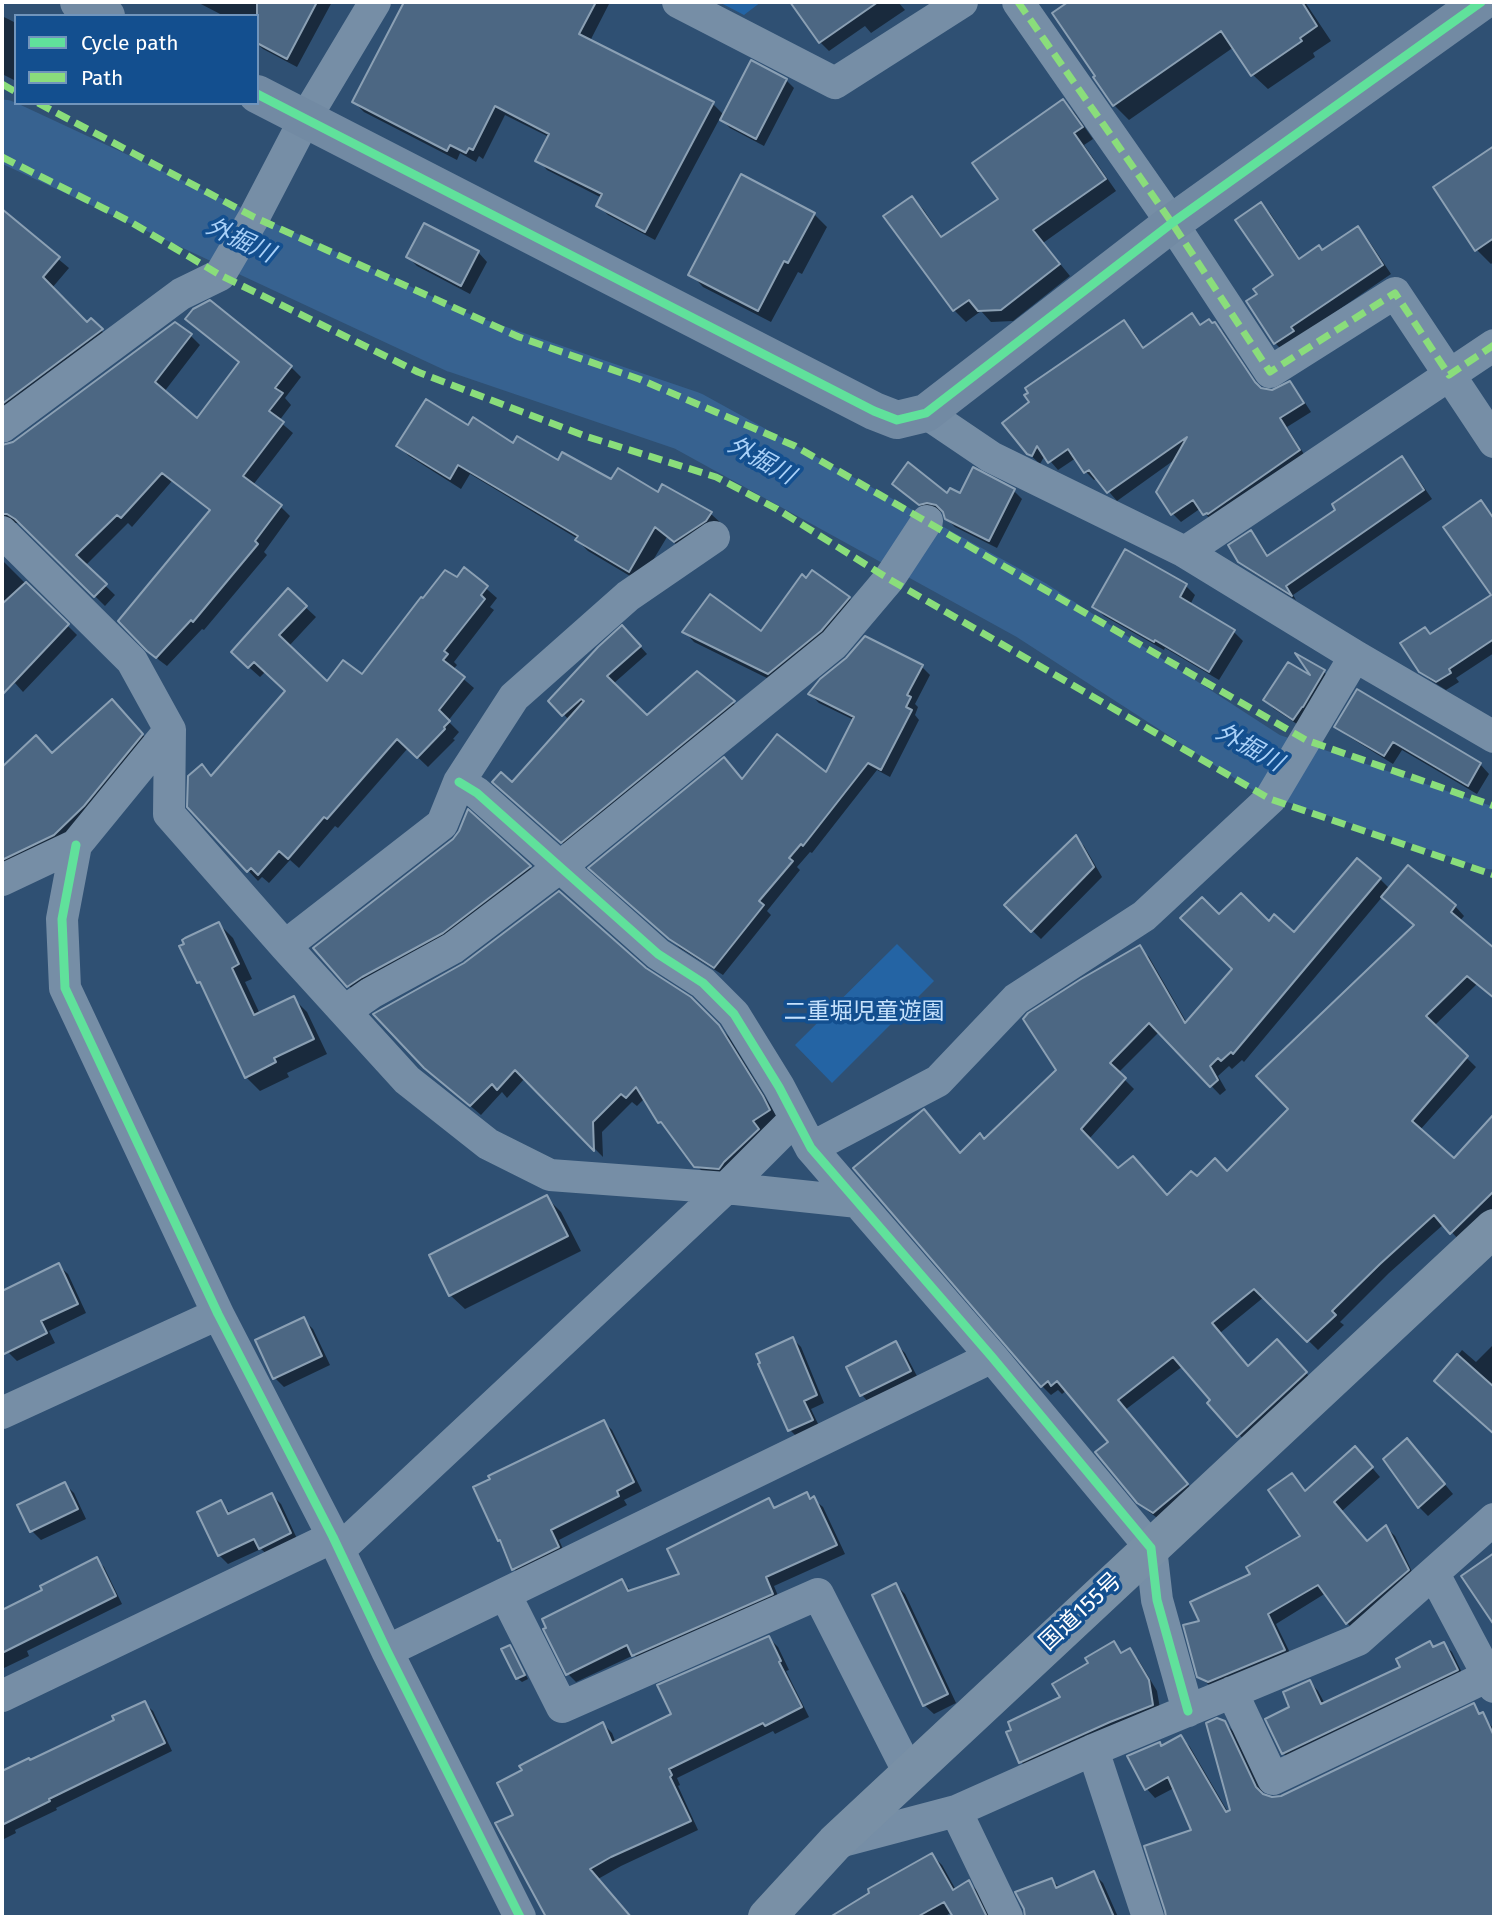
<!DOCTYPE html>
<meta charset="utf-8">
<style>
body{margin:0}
#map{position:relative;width:1496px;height:1919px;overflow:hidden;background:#2f5073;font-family:"Fira Sans",sans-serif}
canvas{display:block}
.frame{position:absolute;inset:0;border:4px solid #fff;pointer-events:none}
.legend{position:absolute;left:14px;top:14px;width:245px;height:91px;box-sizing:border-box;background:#134f8f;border:2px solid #7195bc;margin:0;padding:9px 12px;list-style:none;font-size:21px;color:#fff}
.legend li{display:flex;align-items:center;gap:14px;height:35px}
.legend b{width:35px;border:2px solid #7195bc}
</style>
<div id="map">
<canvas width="1496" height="1919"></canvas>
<div class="frame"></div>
<ul class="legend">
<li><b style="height:9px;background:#60e19b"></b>Cycle path</li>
<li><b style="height:9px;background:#8add7b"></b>Path</li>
</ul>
</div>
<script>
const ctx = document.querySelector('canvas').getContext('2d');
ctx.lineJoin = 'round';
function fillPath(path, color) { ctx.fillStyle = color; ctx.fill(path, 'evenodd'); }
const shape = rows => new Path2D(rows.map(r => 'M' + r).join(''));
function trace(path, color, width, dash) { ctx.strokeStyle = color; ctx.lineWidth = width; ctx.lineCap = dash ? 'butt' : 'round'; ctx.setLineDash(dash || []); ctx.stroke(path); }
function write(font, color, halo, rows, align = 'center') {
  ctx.font = font + ' "Fira Sans","Noto Sans JP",sans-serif'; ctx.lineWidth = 7; ctx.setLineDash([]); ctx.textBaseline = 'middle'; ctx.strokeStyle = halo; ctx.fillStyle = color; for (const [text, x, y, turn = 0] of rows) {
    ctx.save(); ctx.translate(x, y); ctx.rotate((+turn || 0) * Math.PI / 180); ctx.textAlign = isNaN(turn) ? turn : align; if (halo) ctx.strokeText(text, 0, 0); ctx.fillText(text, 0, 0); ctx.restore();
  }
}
fillPath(shape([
 [719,2,761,2,744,15],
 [897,944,934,981,832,1083,795,1045]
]), '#2464a4');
fillPath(shape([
 [197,2,332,2,297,67,263,49,257,44,257,16,224,16],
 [406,2,607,2,609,4,590,41,713,104,724,115,786,80,794,88,764,146,730,128,720,118,655,240,608,215,598,205,602,198,547,170,538,160,549,137,505,115,483,159,479,156,476,162,460,153,457,160,364,112,354,102],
 [810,2,898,2,905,10,871,33,865,26,829,51,820,42,798,10],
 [1071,2,1305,2,1331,41,1313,53,1315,57,1268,89,1253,75,1234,47,1129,120,1114,105,1098,76,1054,13],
 [2,16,16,23,16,81,2,74],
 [1063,101,1074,112,1093,139,1084,145,1116,191,1043,243,1070,276,1013,321,991,322,981,311,966,322,954,310,885,216,912,198,923,209,943,238,1000,199],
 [1494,148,1494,261,1491,264,1477,250,1435,187],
 [1261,204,1270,213,1301,260,1323,252,1358,229,1367,238,1391,274,1299,337,1284,352,1275,343,1248,302,1259,294,1275,276],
 [2,212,69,268,52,288,87,325,91,320,111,340,2,421],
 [814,214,827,227,802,274,798,272,771,322,703,287,691,274],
 [478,252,487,262,470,294,417,266,408,257],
 [210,302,291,367,301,377,285,398,291,405,279,421,293,433,253,485,280,506,290,516,264,552,267,555,204,630,202,629,167,666,159,660,120,621,211,512,172,481,132,527,128,523,85,566,115,595,105,606,26,528,17,523,8,523,2,527,2,447,14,443,191,336,200,345,164,392,198,421,241,363],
 [1192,316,1201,326,1215,324,1223,332,1261,390,1272,392,1289,383,1298,392,1311,412,1287,427,1307,459,1213,523,1201,508,1181,522,1173,514,1177,458,1117,501,1097,478,1094,480,1086,472,1076,458,1058,470,1045,455,1040,464,1028,453,1124,323,1133,331,1145,349],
 [469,427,612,482,659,494,663,486,711,514,722,524,686,552,667,537,640,582,588,551,577,540,578,539,470,474,461,489,409,456,398,446],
 [1402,458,1410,467,1432,499,1293,595,1296,600,1249,570,1239,561,1250,532,1259,541,1269,557,1338,510],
 [1014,491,1022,499,997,548,955,527,946,518,945,513,937,510,928,512,902,492,948,496],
 [1480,502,1494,516,1494,653,1456,678,1459,682,1446,690,1430,680,1420,671,1431,635,1493,596],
 [1125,551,1186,586,1195,595,1190,605,1234,632,1243,641,1219,680,1165,648,1164,650,1104,616,1095,607],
 [2,560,77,635,23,692,15,683,2,695],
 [464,569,497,598,490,607,494,610,454,662,457,665,453,670,474,688,448,721,459,732,453,739,455,740,428,767,408,748,338,828,335,826,299,868,290,860,269,883,262,877,258,881,189,807,287,691,266,671,260,677,243,662,288,591,316,617,289,646,328,684,362,676],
 [807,580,849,598,859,608,779,684,694,642,684,631,761,634],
 [630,635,647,654,613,684,647,717,697,674,741,709,569,849,502,789,512,784,569,720,551,701],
 [1301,658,1324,672,1333,681,1303,728,1274,709,1265,700,1315,680],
 [922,667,930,675,915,704,918,707,915,715,919,720,890,777,877,770,812,853,810,852,797,867,800,870,767,911,771,915,723,975,680,948,599,876,743,781,826,774,854,720,819,703,810,694],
 [120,709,150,743,62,843,2,872,2,769,36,737,52,755],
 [1337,726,1480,764,1489,774,1477,794,1402,750,1393,764,1346,735],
 [468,812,538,875,357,994,349,986,461,832],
 [1076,838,1084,846,1102,877,1041,939,1006,905],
 [1408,867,1455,906,1464,916,1460,921,1494,950,1494,998,1477,984,1434,1026,1476,1067,1420,1130,1455,1161,1494,1116,1494,1211,1461,1242,1444,1224,1389,1273,1340,1322,1344,1325,1318,1350,1264,1297,1220,1333,1249,1367,1286,1350,1315,1383,1247,1444,1183,1366,1125,1410,1196,1494,1163,1522,1149,1512,1139,1502,1110,1442,1067,1390,1062,1394,1058,1390,1051,1395,1042,1386,961,1154,984,1141,1059,1070,1139,948,1149,957,1187,1023,1234,969,1219,917,1269,923,1295,935,1380,879,1390,889],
 [1383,896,1416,926,1290,1109,1227,1173,1197,1179,1167,1196,1118,1170,1089,1139,1134,1089,1118,1073,1159,1032,1220,1095,1226,1090,1218,1076,1229,1066,1232,1069,1242,1060,1244,1062],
 [219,924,233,938,252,979,245,982,260,1014,293,998,307,1012,327,1054,287,1073,289,1077,260,1091,246,1077,205,989,199,982],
 [645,969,690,999,729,1037,779,1120,729,1178,706,1176,660,1122,645,1098,637,1106,632,1102,602,1132,603,1157,525,1078,507,1098,502,1092,481,1115,436,1077],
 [547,1198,561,1212,581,1251,465,1309,450,1295],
 [58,1265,68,1274,86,1313,49,1331,55,1343,17,1361,8,1352,2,1340,2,1293],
 [304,1320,313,1329,330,1365,284,1387,275,1378],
 [793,1339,801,1347,824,1403,811,1409,820,1428,798,1438,790,1430,760,1365],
 [896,1344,905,1353,919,1380,871,1405,862,1395,848,1367],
 [1494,1344,1494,1433,1437,1381,1462,1350,1476,1362],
 [604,1422,612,1430,642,1491,624,1500,627,1505,559,1540,566,1556,522,1578,514,1569,503,1543,500,1540],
 [1416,1450,1453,1494,1428,1516,1419,1507],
 [1363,1457,1380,1477,1341,1512,1367,1543,1386,1527,1395,1536,1416,1580,1356,1632,1347,1623,1326,1593,1276,1624,1293,1659,1209,1685,1199,1676,1201,1622,1252,1575,1302,1537,1292,1475,1306,1492],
 [65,1484,74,1493,86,1519,41,1540,32,1531],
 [807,1494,823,1507,845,1554,774,1586,781,1603,642,1663,634,1655,576,1682,568,1674,622,1581,632,1592,682,1575,769,1501,777,1509],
 [272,1495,281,1504,299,1543,270,1557,261,1549,228,1564,219,1555,221,1502,232,1515],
 [96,1559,104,1567,122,1604,27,1651,29,1656,2,1669,2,1611,45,1591],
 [896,1585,905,1594,956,1703,934,1714,924,1705],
 [769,1638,778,1647,789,1670,786,1671,809,1717,775,1734,773,1731,677,1778,680,1785,678,1786,698,1830,621,1866,598,1879,630,1917,548,1917,497,1824,515,1815,603,1724,612,1733,616,1743,673,1715],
 [1113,1643,1123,1653,1129,1650,1138,1659,1157,1691,1161,1714,1030,1771,1021,1762,1062,1698,1091,1664],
 [1430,1643,1435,1648,1443,1644,1452,1652,1465,1679,1292,1762,1283,1753,1292,1708,1310,1682,1318,1691,1325,1704,1402,1668],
 [510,1647,514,1651,528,1679,522,1682,517,1678],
 [144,1703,153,1711,172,1751,56,1808,57,1810,15,1830,16,1833,2,1840,2,1773,29,1760,31,1762,116,1721],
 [1473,1705,1494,1729,1494,1917,1403,1917,1397,1904,1364,1917,1167,1917,1167,1911,1193,1831,1174,1788,1155,1798,1146,1788,1160,1744,1163,1747,1181,1737,1190,1747,1228,1812,1232,1811,1224,1722,1234,1732,1265,1797,1272,1799,1282,1797],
 [932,1855,942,1865,956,1890,969,1882,978,1892,991,1917,955,1917,952,1912,944,1917,844,1917,841,1912],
 [1093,1873,1103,1883,1118,1917,1027,1917,1025,1909,1052,1880,1060,1888]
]), '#0007');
trace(shape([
 [2,130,459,343,688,421,1031,610,1267,763,1494,839]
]), '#376290', 61);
const building = shape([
 [257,2,317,2,287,59,257,43,257,2],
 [404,2,596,2,579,34,714,102,645,232,596,206,602,194,535,161,549,134,495,106,473,150,469,148,466,153,450,145,447,151,352,102,404,2],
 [790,2,878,2,819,43,790,2],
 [1068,2,1302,2,1317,26,1300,38,1302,41,1251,76,1221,31,1113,106,1093,77,1095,76,1052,13,1068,2],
 [751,60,787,79,756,139,720,120,751,60],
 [1063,99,1083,127,1074,133,1106,179,1033,230,1060,264,1001,310,978,311,969,300,953,311,883,216,912,196,941,237,998,199,972,163,1063,99],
 [1494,146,1494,238,1475,251,1433,187,1494,146],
 [741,174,815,213,788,263,784,261,758,311,688,275,741,174],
 [1261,202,1299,259,1319,245,1322,250,1358,226,1383,265,1291,327,1294,331,1274,344,1246,301,1257,294,1253,289,1273,275,1235,220,1261,202],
 [2,209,60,257,43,277,87,322,91,318,103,329,2,404,2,209],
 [424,223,479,251,461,286,406,257,424,223],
 [210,300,292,366,275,388,283,393,269,411,284,422,243,476,282,505,255,541,258,544,193,622,191,620,156,658,147,651,118,621,210,510,162,473,121,518,117,515,76,555,107,584,94,597,15,519,7,514,2,514,2,445,13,442,175,322,192,334,155,382,197,418,239,362,185,319,193,309,210,300],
 [1192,313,1200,325,1209,319,1212,323,1215,322,1255,382,1261,388,1272,390,1290,381,1304,403,1280,418,1300,450,1208,514,1207,513,1203,515,1193,500,1171,515,1156,492,1187,437,1107,493,1089,470,1084,473,1068,449,1048,463,1037,446,1032,456,1027,454,1002,423,1029,402,1024,395,1028,393,1025,388,1124,320,1143,348,1192,313],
 [426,399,468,425,473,417,513,443,517,436,558,460,562,452,611,479,618,468,658,492,662,484,712,512,706,521,674,542,655,527,629,572,575,540,578,536,458,465,450,479,396,446,426,399],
 [1402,456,1424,490,1286,586,1292,596,1238,562,1228,545,1251,530,1267,556,1335,510,1332,504,1402,456],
 [908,462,947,493,950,488,960,493,973,467,1015,489,989,541,945,519,943,512,936,505,927,503,919,505,892,484,908,462],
 [1481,500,1494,519,1494,639,1449,669,1451,673,1436,682,1419,672,1400,643,1425,627,1430,634,1491,595,1443,527,1481,500],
 [1125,549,1187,584,1180,597,1235,630,1209,672,1155,640,1154,642,1092,607,1125,549],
 [464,567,488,586,481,595,485,599,444,651,448,654,443,660,465,677,439,710,450,721,444,727,445,729,417,758,397,739,327,819,324,817,288,859,279,851,258,875,251,868,247,872,187,807,188,776,202,764,211,776,285,691,254,662,248,668,231,652,288,588,307,606,279,635,327,681,343,660,362,674,421,597,423,598,445,570,457,577,464,567],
 [812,570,850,597,821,631,768,674,682,632,710,594,761,631,802,574,806,578,812,570],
 [26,582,69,624,2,695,2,604,26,582],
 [622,625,641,646,607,676,647,715,697,671,735,701,561,843,492,782,501,772,512,782,584,701,581,699,562,716,548,701,598,647,622,625],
 [865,636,923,665,907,695,911,697,906,707,912,710,881,770,868,763,803,846,801,844,789,858,793,861,759,901,764,905,714,968,669,939,588,868,724,757,742,779,777,734,826,772,854,717,808,694,820,679,846,658,865,636],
 [1295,653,1325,670,1303,707,1302,707,1293,720,1263,700,1288,662,1310,675,1295,653],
 [1357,689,1481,763,1468,786,1393,742,1384,756,1334,727,1357,689],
 [112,699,143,734,84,806,54,835,2,860,2,767,36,735,52,753,112,699],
 [468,809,531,866,443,933,362,977,347,987,313,948,453,839,459,831,468,809],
 [1076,835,1094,867,1031,932,1004,905,1076,835],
 [1357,858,1381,878,1233,1054,1231,1052,1221,1061,1218,1058,1210,1066,1218,1080,1210,1087,1149,1023,1110,1063,1126,1078,1081,1129,1118,1168,1133,1156,1167,1195,1191,1171,1197,1176,1215,1158,1227,1171,1288,1109,1256,1076,1414,925,1381,897,1408,865,1456,905,1451,912,1494,948,1494,998,1467,976,1426,1016,1468,1056,1412,1121,1454,1158,1494,1114,1494,1191,1450,1234,1434,1215,1380,1264,1332,1311,1336,1315,1307,1342,1254,1289,1212,1323,1248,1366,1277,1339,1307,1372,1237,1437,1207,1403,1210,1400,1173,1357,1118,1400,1188,1484,1153,1513,1137,1503,1095,1452,1108,1442,1057,1381,1051,1386,1048,1381,1041,1387,853,1168,924,1109,960,1153,980,1133,984,1139,1056,1070,1023,1019,1028,1013,1081,979,1140,945,1185,1023,1232,969,1180,918,1202,897,1219,914,1241,893,1269,921,1274,914,1294,932,1357,858],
 [559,891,646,968,691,997,719,1025,763,1096,770,1110,753,1121,759,1129,724,1162,719,1169,694,1167,661,1122,658,1123,636,1087,626,1098,621,1094,593,1122,594,1151,515,1070,497,1090,492,1084,470,1106,424,1068,373,1014,464,963,559,891],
 [219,922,239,964,232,968,254,1015,294,996,314,1039,274,1058,276,1062,245,1078,200,982,197,983,179,946,184,944,182,940,185,938,219,922],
 [547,1195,568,1236,449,1296,429,1255,547,1195],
 [59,1263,78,1304,41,1321,47,1333,2,1355,2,1291,59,1263],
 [304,1317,322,1356,273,1379,255,1340,304,1317],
 [793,1337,817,1395,804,1401,813,1420,788,1431,758,1364,760,1363,756,1354,793,1337],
 [896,1341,911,1371,860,1396,846,1367,896,1341],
 [1457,1354,1494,1387,1494,1434,1434,1381,1457,1354],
 [604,1420,634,1482,617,1491,619,1496,551,1530,559,1547,512,1570,500,1540,498,1541,473,1487,490,1479,488,1476,604,1420],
 [1407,1438,1445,1484,1418,1508,1383,1459,1407,1438],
 [1355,1446,1373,1467,1334,1502,1367,1541,1386,1525,1409,1570,1346,1624,1318,1585,1268,1614,1285,1650,1208,1682,1197,1677,1183,1625,1199,1621,1190,1602,1250,1574,1246,1567,1300,1536,1268,1490,1292,1473,1305,1491,1355,1446],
 [65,1482,78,1509,30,1532,17,1505,65,1482],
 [807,1492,810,1499,814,1496,837,1545,766,1577,773,1594,632,1656,627,1645,566,1675,543,1629,546,1628,542,1619,622,1579,628,1591,679,1574,667,1549,769,1498,774,1508,807,1492],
 [272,1493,291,1533,259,1549,254,1539,218,1556,197,1512,221,1500,228,1514,272,1493],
 [1494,1553,1494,1625,1461,1576,1494,1553],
 [97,1557,116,1596,2,1653,2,1610,42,1590,40,1586,97,1557],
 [896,1583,948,1694,923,1706,872,1595,896,1583],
 [769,1636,781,1661,779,1662,802,1707,765,1726,763,1723,669,1769,672,1775,670,1777,691,1821,611,1857,590,1869,631,1917,546,1917,495,1823,513,1815,497,1783,522,1770,519,1766,603,1722,612,1743,671,1714,657,1685,769,1636],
 [1114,1641,1121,1653,1130,1648,1149,1680,1153,1705,1110,1722,1019,1763,1006,1732,1011,1730,1008,1722,1060,1697,1052,1684,1088,1663,1085,1658,1114,1641],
 [1430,1641,1433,1647,1444,1642,1458,1670,1282,1754,1265,1719,1289,1707,1283,1692,1310,1680,1321,1704,1400,1667,1396,1659,1430,1641],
 [510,1645,525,1675,516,1679,501,1649,510,1645],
 [145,1701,165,1743,90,1779,49,1799,50,1801,2,1825,2,1771,29,1758,30,1760,114,1720,112,1716,145,1701],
 [1474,1703,1479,1714,1483,1712,1494,1736,1494,1917,1166,1917,1165,1911,1144,1846,1191,1830,1168,1777,1145,1790,1127,1756,1160,1742,1161,1746,1181,1735,1226,1812,1230,1810,1206,1723,1217,1718,1225,1721,1256,1787,1263,1794,1272,1797,1281,1796,1474,1703],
 [932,1853,953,1890,969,1880,987,1917,953,1917,944,1902,917,1917,830,1917,869,1893,868,1889,932,1853],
 [1094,1871,1114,1917,1025,1917,1024,1909,1015,1892,1052,1878,1056,1888,1094,1871]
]);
fillPath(building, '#4c6783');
trace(building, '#8ba0b4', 2);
trace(shape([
 [678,2,835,83,962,2],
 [1018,2,1172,223,1270,372,1395,293,1494,442],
 [926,413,991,457,1185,552,1355,656,1494,737],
 [2,427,181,294,220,275,254,217,305,119,375,2],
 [2,532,132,661,170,730,169,814,285,946,407,1080,488,1144,550,1175,726,1188,795,1119],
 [1185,552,1494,345],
 [459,782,477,793,658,954,703,983,734,1014,779,1087,811,1148,992,1357,1151,1548,1157,1600,1188,1711],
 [76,845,62,919,65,988,218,1314,333,1537,387,1651,520,1917],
 [2,880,76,845,170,730],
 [285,946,442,824,459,782,514,697,628,596,714,537],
 [345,1011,371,993,453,948,560,867,834,644,889,579,927,521],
 [811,1148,938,1081,1016,999,1144,916,1270,799,1355,656],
 [2,1413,218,1314],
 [339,1550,726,1188,858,1202],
 [1434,1574,1494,1687],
 [505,1594,562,1707,818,1594,909,1773],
 [387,1651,992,1357],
 [1232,1692,1273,1779,1488,1676],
 [2,1696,333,1537],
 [1093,1750,1148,1917],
 [956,1811,1007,1917],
 [835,1843,956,1811,1093,1750,1358,1640,1494,1519]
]), '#768ea6', 32);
trace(shape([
 [79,2,106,16],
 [257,94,874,411,897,420,926,413,1172,223,1481,2]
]), '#728aa3', 38);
trace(shape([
 [767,1917,835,1843,1494,1228]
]), '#7990a6', 38);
trace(shape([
 [1018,2,1172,223,1270,372,1395,293,1449,375,1494,345],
 [2,84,16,92],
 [38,103,254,217,519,337,639,379,795,446,1306,740,1494,806],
 [2,157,129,221,220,275,418,372,585,436,716,477,777,509,889,579,1270,799,1494,875]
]), '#8add7b', 7, [14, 7]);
trace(shape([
 [257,94,874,411,897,420,926,413,1172,223,1481,2],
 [459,782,477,793,658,954,703,983,734,1014,779,1087,811,1148,992,1357,1151,1548,1157,1600,1188,1711],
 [76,845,62,919,65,988,218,1314,333,1537,387,1651,520,1917]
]), '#60e19b', 9);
write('23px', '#c5e1fc', '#134f8f', [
 ["二重堀児童遊園",864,1013]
]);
write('23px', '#fff', '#134f8f', [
 ["国道155号",1081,1612,-43]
]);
write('italic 24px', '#aad1f8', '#134f8f', [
 ["外掘川",240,241,25],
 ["外掘川",761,461,29],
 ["外掘川",1249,748,29]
]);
</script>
